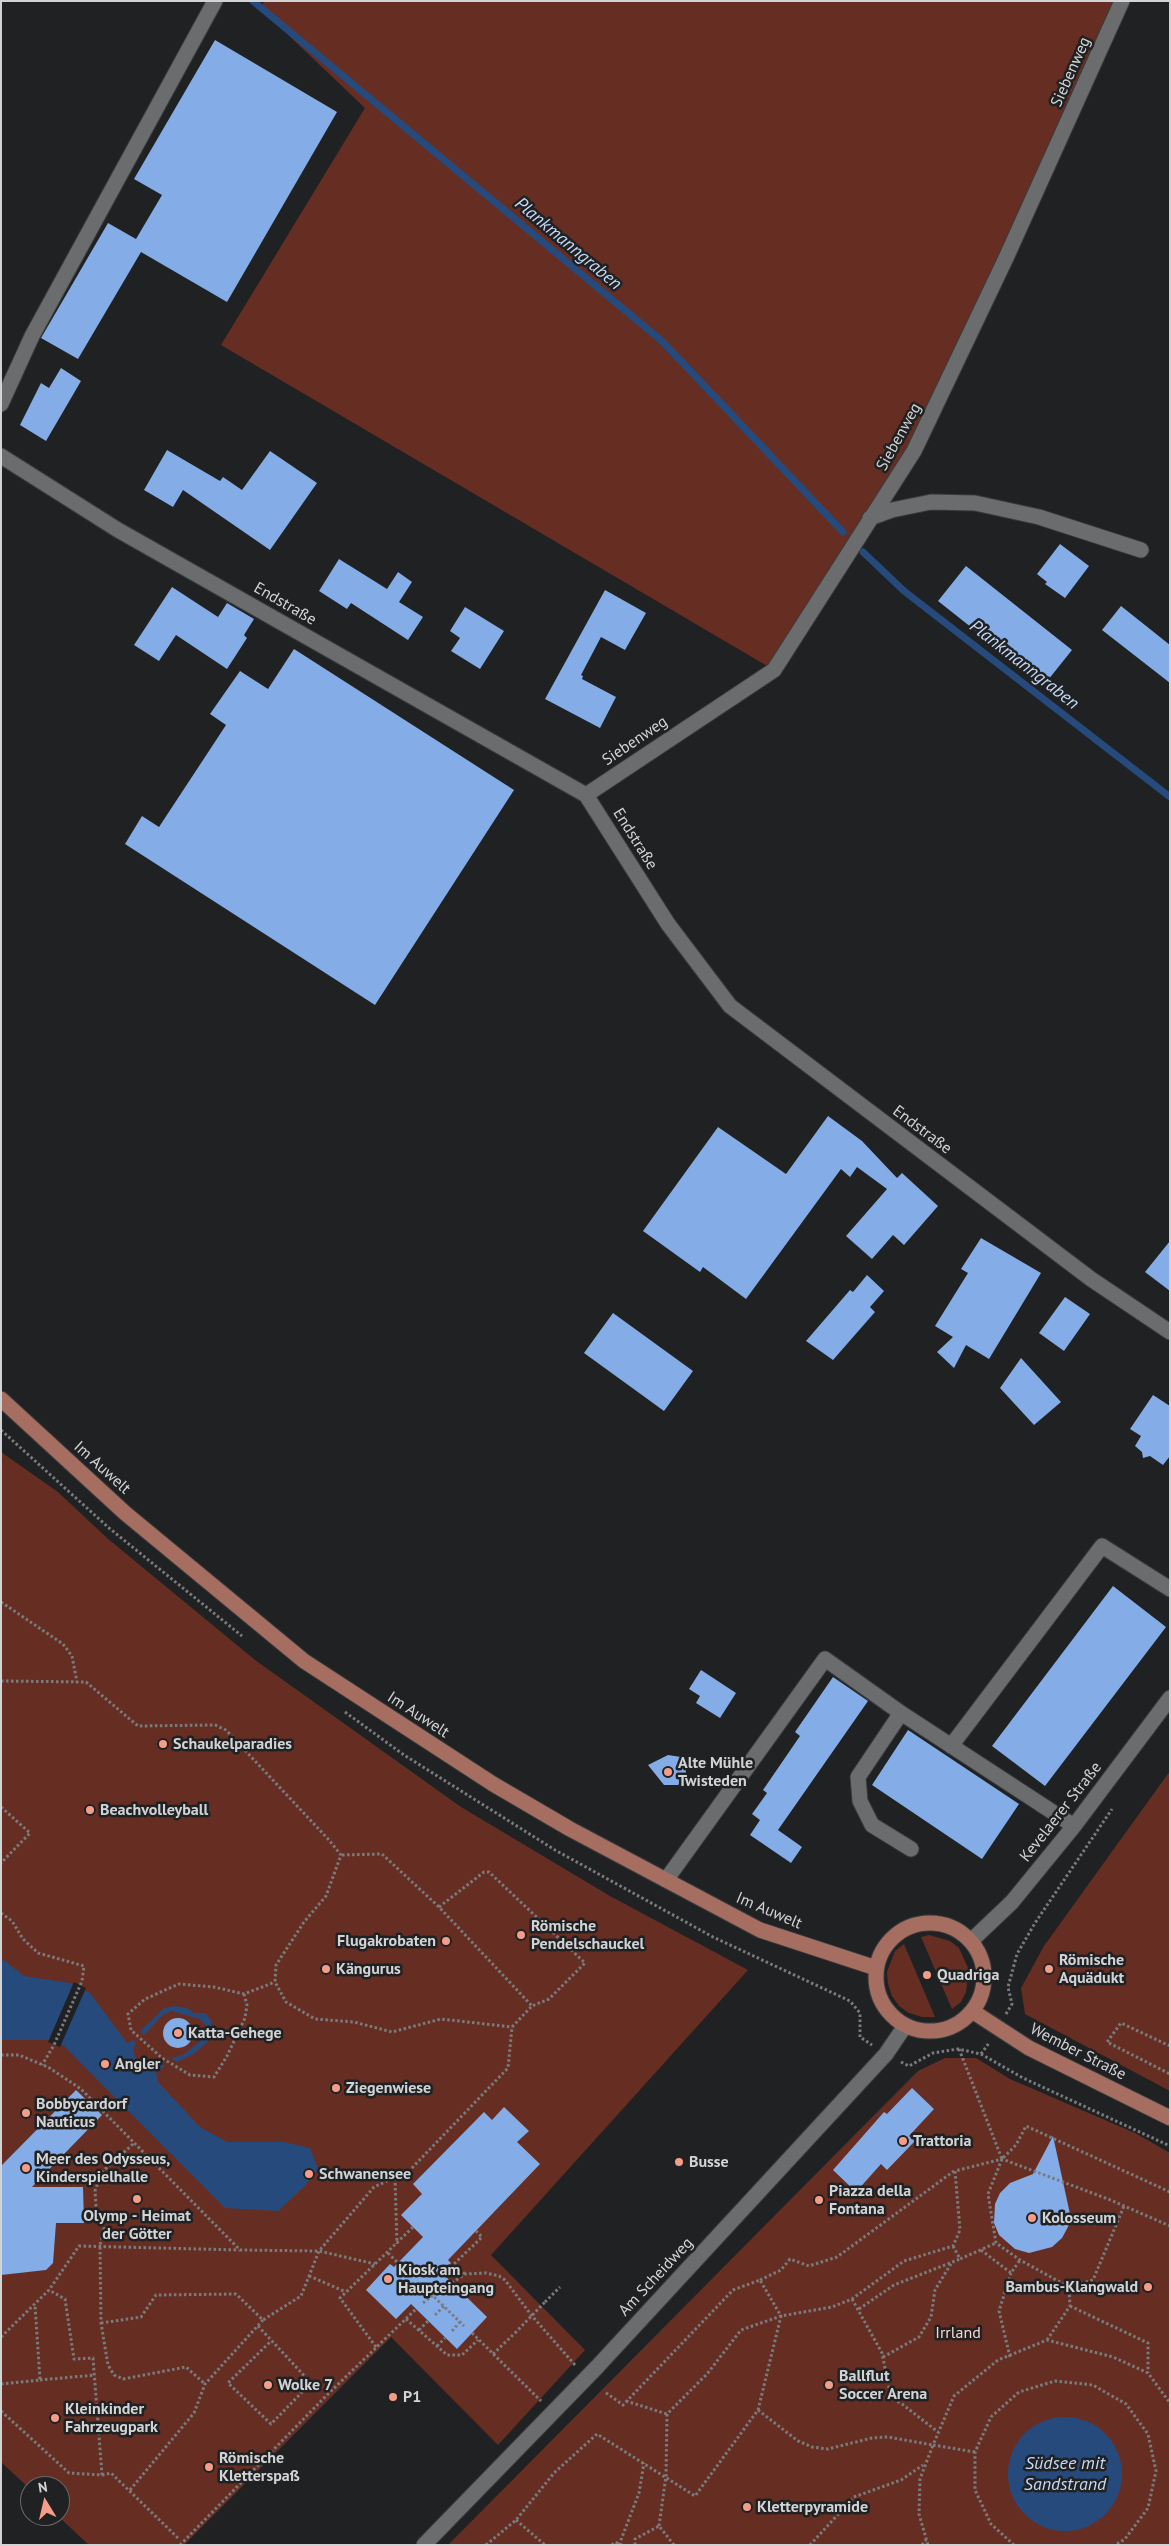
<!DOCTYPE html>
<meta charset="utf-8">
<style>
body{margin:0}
#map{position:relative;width:1171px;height:2546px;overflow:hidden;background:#202123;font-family:"PT Sans",sans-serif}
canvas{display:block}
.frame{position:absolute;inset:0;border:2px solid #d2d3d5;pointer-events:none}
.north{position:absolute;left:20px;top:2476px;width:50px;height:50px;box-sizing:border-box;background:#202123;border:1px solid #67686a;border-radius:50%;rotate:351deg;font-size:14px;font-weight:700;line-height:20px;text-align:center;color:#d2d3d5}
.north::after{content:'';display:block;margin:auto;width:18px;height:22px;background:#f49e89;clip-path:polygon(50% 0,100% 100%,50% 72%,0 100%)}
</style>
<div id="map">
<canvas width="1171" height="2546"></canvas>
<div class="frame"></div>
<div class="north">N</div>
</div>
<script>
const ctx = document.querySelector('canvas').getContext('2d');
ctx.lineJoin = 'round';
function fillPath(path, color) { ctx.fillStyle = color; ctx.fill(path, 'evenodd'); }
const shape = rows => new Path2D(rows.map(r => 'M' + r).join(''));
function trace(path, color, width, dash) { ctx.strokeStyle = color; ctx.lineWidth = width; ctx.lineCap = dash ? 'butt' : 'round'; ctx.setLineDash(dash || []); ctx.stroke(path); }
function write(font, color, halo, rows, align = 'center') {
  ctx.font = font + ' "PT Sans",sans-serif'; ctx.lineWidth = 5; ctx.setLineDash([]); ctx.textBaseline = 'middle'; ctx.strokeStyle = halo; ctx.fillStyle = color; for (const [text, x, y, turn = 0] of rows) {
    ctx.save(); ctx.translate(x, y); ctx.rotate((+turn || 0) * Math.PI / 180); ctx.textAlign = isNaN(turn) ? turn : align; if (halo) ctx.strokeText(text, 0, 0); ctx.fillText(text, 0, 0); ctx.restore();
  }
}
fillPath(shape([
 [264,1,1122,1,914,451,774,670,221,345,365,108,261,9],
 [1,1452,58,1492,107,1538,255,1660,461,1807,610,1896,748,1970,491,2255,585,2350,498,2445,391,2337,184,2545,89,2545,58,2516,60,2486,30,2486,30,2489,1,2462],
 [1170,1771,1170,2091,1025,2014,1021,1988,1044,1946],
 [929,1935,950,1941,959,1948,969,1970,966,1992,961,2002,952,2009,921,1937],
 [904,1944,935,2017,922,2017,909,2013,899,2006,892,1996,888,1984,887,1972,895,1951],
 [945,2058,976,2058,1010,2079,1135,2133,1170,2153,1170,2545,448,2545,918,2071]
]), '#662e22');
fillPath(shape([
 [1,1958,24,1976,70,1983,90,1993,127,2043,134,2040,136,2043,133,2050,136,2059,145,2065,160,2063,165,2066,156,2073,158,2082,200,2127,227,2142,284,2142,310,2148,318,2169,305,2186,278,2211,225,2208,64,2046,48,2040,1,2040],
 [175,2006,187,2008,194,2013,205,2013,211,2020,211,2039,195,2053,177,2062,171,2058,183,2055,204,2038,206,2032,205,2025,200,2019,171,2011,163,2015,144,2035,140,2031,164,2008],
 '1008 2474a57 57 0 1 1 114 0a57 57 0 1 1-114 0Z'
]), '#274a7d');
fillPath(shape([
 [74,1982,86,1988,60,2047,48,2042]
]), '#202123');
trace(shape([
 [253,1,662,341,843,532],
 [863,552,904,591,1170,797]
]), '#274a7d', 7);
fillPath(shape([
 [215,40,337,112,227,302,141,252,78,359,41,338,108,223,136,239,162,195,134,179],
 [61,368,81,381,46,441,20,425,41,383,49,388],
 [167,450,220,481,223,477,242,490,270,451,317,483,270,550,183,490,173,507,144,490],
 [1060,544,1089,566,1065,598,1045,584,1047,582,1037,574],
 [339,559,387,589,398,572,412,582,399,602,423,617,408,640,351,603,347,609,319,591],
 [966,566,1072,650,1044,685,938,601],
 [172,587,218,617,227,603,254,619,244,635,247,638,227,669,176,635,159,661,134,645],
 [605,590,646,613,625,650,601,637,581,675,583,676,582,679,616,697,600,728,545,699],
 [1121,606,1170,645,1170,683,1102,630],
 [465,607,504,631,480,669,451,651,460,638,450,631],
 [294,649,514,790,375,1005,125,844,142,816,159,827,226,725,210,714,240,671,268,689],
 [828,1116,862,1141,897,1178,902,1173,938,1206,904,1245,893,1235,872,1259,846,1236,887,1189,857,1167,850,1177,841,1169,746,1299,703,1267,700,1272,643,1231,718,1127,786,1174],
 [981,1238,1041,1273,989,1359,966,1345,954,1368,937,1352,953,1337,935,1326,968,1273,961,1269],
 [1170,1241,1170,1291,1145,1272],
 [867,1275,884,1291,870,1307,875,1312,833,1360,806,1341,850,1290,853,1292],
 [1065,1297,1090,1314,1064,1351,1039,1333],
 [613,1313,693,1371,664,1411,584,1353],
 [1021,1358,1061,1402,1034,1425,1000,1388],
 [1153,1395,1170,1406,1170,1456,1163,1465,1150,1456,1143,1458,1142,1452,1135,1446,1141,1436,1130,1429],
 [1113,1586,1166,1627,1045,1786,992,1746],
 [701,1670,736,1693,720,1718,696,1703,700,1696,689,1689],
 [833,1677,868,1701,778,1830,802,1847,791,1863,750,1835,760,1820,752,1814,767,1793,763,1790,800,1736,795,1732],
 [908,1730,1019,1804,982,1859,872,1785],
 [668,1755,681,1757,686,1764,686,1777,678,1785,664,1785,648,1765],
 '163 2033a15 15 0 1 1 30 0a15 15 0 1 1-30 0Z',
 [912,2088,934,2109,909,2136,915,2141,887,2170,881,2164,856,2192,833,2170,884,2112,887,2114],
 [76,2090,102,2115,32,2187,83,2187,84,2223,56,2223,53,2263,46,2270,1,2275,1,2166],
 [504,2107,529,2131,517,2142,540,2164,448,2260,451,2263,442,2273,487,2317,457,2349,411,2304,396,2319,366,2290,390,2264,394,2267,423,2237,401,2215,422,2194,413,2184,484,2112,492,2120],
 [1053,2136,1070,2214,1069,2225,1062,2238,1052,2247,1029,2253,1015,2249,999,2235,994,2223,995,2204,1000,2193,1010,2183,1033,2174]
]), '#84ace6');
const minor = shape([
 [1,404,32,336,215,1],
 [1,456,118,530,586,795,668,924,730,1006,1091,1279,1170,1332],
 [870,518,892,510,931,502,975,503,1039,517,1141,550],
 [586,795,774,670,914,451,1006,258,1122,1],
 [901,1713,858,1777,860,1801,872,1825,911,1849],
 [951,1746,1102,1546,1170,1589],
 [666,1880,825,1659,901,1713,1074,1826],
 [972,1940,1012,1902,1074,1826,1170,1698],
 [424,2545,597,2367,886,2054,905,2026]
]);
const major = shape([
 [1,1399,125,1513,304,1661,493,1784,570,1829,760,1930,876,1968],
 '876 1977a54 54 0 1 1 108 0a54 54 0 1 1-108 0Z',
 [972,2011,1029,2048,1170,2118]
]);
trace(minor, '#393b3c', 17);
trace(major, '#393b3c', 17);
trace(shape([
 [1,1430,109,1528,242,1636],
 [1,1602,63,1644,72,1656,77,1682],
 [1,1681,86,1682,138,1726,215,1725,226,1730,329,1840,341,1855,326,1896,304,1922,276,1965,275,1982,286,2002,315,2019,354,2022,392,2032,441,2019,512,2027],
 [345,1712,404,1755,555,1850,713,1937,850,2001,860,2013,860,2037,872,2045],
 [1,1807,30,1833,1,1863],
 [439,1907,484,1872,489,1872,585,1963,549,1999,532,2006],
 [1,1913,12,1921,23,1939,38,1953,84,1966,82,1981,54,2045,42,2065],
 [244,1994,247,2005,245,2018,227,2056,214,2077,190,2075,162,2058,131,2030,128,2014,145,1999,179,1984,214,1987,244,1994,275,1982],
 [1006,2014,1012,2004,1008,1987,1017,1954,1035,1923,1112,1809],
 [1170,2046,1121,2023,1107,2042,1170,2074],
 [959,2049,1002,2159,1016,2145,1026,2126,1170,2192],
 [981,2054,989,2043],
 [1,2055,19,2055,48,2067,81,2089,240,2250,319,2251,375,2264],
 [901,2062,909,2066,933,2053,958,2049,981,2054,1023,2078,1170,2146],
 [133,2144,102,2172,95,2191,96,2206,104,2228,100,2245,101,2323,108,2365,114,2375,123,2379,186,2367,205,2384],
 [1002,2159,988,2194,996,2243,1020,2260,1069,2287,1093,2280,1124,2206],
 [395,2178,397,2244],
 [953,2246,960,2259,996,2243],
 [981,2250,1011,2273,1020,2260],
 [388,2253,405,2270],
 [465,2274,454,2264,482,2237,476,2231],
 [309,2276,346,2292],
 [760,2280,781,2270,790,2259,809,2266,837,2257,954,2171],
 [420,2283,464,2326],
 [452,2283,465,2274,486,2273,499,2276,505,2280,532,2316,575,2365],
 [852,2299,882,2353,891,2398,902,2404,938,2432],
 [545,2302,560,2287],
 [423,2303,443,2287],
 [1070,2306,1148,2343,1148,2373],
 [859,2309,894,2285,960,2259],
 [435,2315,444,2306],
 [406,2319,447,2355,462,2355,478,2340],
 [101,2323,141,2317,156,2295,236,2294,263,2320,301,2296,319,2251,374,2187,409,2171,508,2068,512,2027,532,2006,439,1907,382,1854,341,1855],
 [258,2326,311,2383,271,2424,228,2383,271,2341],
 [419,2330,428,2321],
 [452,2331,460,2322],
 [472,2333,541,2401],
 [1,2337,49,2290,79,2246,239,2250],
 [1047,2340,1070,2306,1069,2287],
 [437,2346,445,2338],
 [376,2347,340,2298,413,2227],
 [493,2354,515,2333],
 [883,2357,919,2337,931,2317,935,2290,952,2262],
 [1010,2357,999,2311,1011,2273],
 [40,2380,95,2375],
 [1,2384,40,2380,35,2305],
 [626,2401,667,2414],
 [758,2410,798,2441,812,2447,828,2449,872,2438,888,2437,933,2445,920,2479,919,2514,928,2545],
 [1,2411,69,2473,102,2475,93,2358,74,2359,65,2299,49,2290],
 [975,2452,933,2445,954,2396,998,2360,1047,2340,1113,2357,1148,2373,1170,2403],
 [102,2475,111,2473,178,2538],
 [130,2490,194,2413,205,2384,263,2320],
 [516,2520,545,2545],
 [659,2526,666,2476,667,2414,707,2374,741,2330,781,2316,832,2307,852,2299,904,2261,953,2246,960,2230,955,2171,1002,2159,1108,2199,1170,2226],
 [180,2545,328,2394,416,2309],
 [486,2545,516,2520,554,2473,597,2434,695,2496,758,2410,781,2316,760,2280,733,2290,623,2405,605,2392],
 [612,2545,615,2542,622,2545],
 [619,2545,639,2493,644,2463],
 [635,2545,635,2539,659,2526,674,2545],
 [810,2545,854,2497,901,2480,923,2465],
 [922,2545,926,2540],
 [1014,2545,991,2524,975,2490,975,2452,991,2417,1019,2392,1055,2381,1093,2385,1126,2404,1148,2434,1156,2471,1148,2508,1125,2539,1115,2545]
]), '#7a7b7d', 3, [2.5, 2.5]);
trace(minor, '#6a6c6e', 15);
trace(major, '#a66e61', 15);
trace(shape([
 [515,2333,545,2302]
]), '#7a7b7d', 3, [2.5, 2.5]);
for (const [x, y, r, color] of [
 [163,1744,5,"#f49e89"],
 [668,1772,5,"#f49e89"],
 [90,1810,5,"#f49e89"],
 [521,1935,5,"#f49e89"],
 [446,1941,5,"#f49e89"],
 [326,1969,5,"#f49e89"],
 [1049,1969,5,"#f49e89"],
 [927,1975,5,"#f49e89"],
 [178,2033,5,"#f49e89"],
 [105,2064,5,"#f49e89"],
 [336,2088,5,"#f49e89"],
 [26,2113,5,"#f49e89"],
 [903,2141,5,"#f49e89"],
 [679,2162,5,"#f49e89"],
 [26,2168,5,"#f49e89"],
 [309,2174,5,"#f49e89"],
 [137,2199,5,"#f49e89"],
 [819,2200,5,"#f49e89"],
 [1032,2218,5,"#f49e89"],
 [388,2279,5,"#f49e89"],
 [1148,2287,5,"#f49e89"],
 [268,2385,5,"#f49e89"],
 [829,2385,5,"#f49e89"],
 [393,2397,5,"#f49e89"],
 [55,2418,5,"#f49e89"],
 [209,2467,5,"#f49e89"],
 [747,2507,5,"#f49e89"]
]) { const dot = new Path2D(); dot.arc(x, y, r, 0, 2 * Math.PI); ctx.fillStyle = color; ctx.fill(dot); trace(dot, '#202123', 2); }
write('16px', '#d2d3d5', '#202123', [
 ["Siebenweg",1071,72,-66],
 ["Siebenweg",899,437,-61],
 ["Endstraße",285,604,30],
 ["Siebenweg",635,741,-34],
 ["Endstraße",635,839,58],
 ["Endstraße",922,1130,37],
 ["Im Auwelt",102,1468,42],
 ["Im Auwelt",418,1715,33],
 ["Kevelaerer Straße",1061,1812,-52],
 ["Im Auwelt",769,1911,23],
 ["Wember Straße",1078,2052,27],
 ["Am Scheidweg",656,2277,-47]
]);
write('bold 16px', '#d2d3d5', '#202123', [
 ["Schaukelparadies",173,1744],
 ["Alte Mühle",678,1763],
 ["Twisteden",678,1781],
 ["Beachvolleyball",100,1810],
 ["Römische",531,1926],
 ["Pendelschauckel",531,1944],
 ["Flugakrobaten",436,1941,"right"],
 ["Römische",1059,1960],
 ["Aquädukt",1059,1978],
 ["Kängurus",336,1969],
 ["Quadriga",937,1975],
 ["Katta-Gehege",188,2033],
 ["Angler",115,2064],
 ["Ziegenwiese",346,2088],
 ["Bobbycardorf",36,2104],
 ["Nauticus",36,2122],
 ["Trattoria",913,2141],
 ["Meer des Odysseus,",36,2159],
 ["Kinderspielhalle",36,2177],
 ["Busse",689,2162],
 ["Schwanensee",319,2174],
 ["Piazza della",829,2191],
 ["Fontana",829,2209],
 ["Olymp - Heimat",137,2216,"center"],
 ["der Götter",137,2234,"center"],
 ["Kolosseum",1042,2218],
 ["Kiosk am",398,2270],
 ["Haupteingang",398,2288],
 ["Bambus-Klangwald",1138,2287,"right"],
 ["Ballflut",839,2376],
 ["Soccer Arena",839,2394],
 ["Wolke 7",278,2385],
 ["P1",403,2397],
 ["Kleinkinder",65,2409],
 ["Fahrzeugpark",65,2427],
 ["Römische",219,2458],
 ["Kletterspaß",219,2476],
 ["Kletterpyramide",757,2507]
], 'left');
write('16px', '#fdd3c9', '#202123', [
 ["Irrland",958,2333]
]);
write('italic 18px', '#c3d9f9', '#202123', [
 ["Plankmanngraben",568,244,40],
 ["Plankmanngraben",1024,665,38],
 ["Südsee mit",1065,2464],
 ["Sandstrand",1065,2485]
]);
</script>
